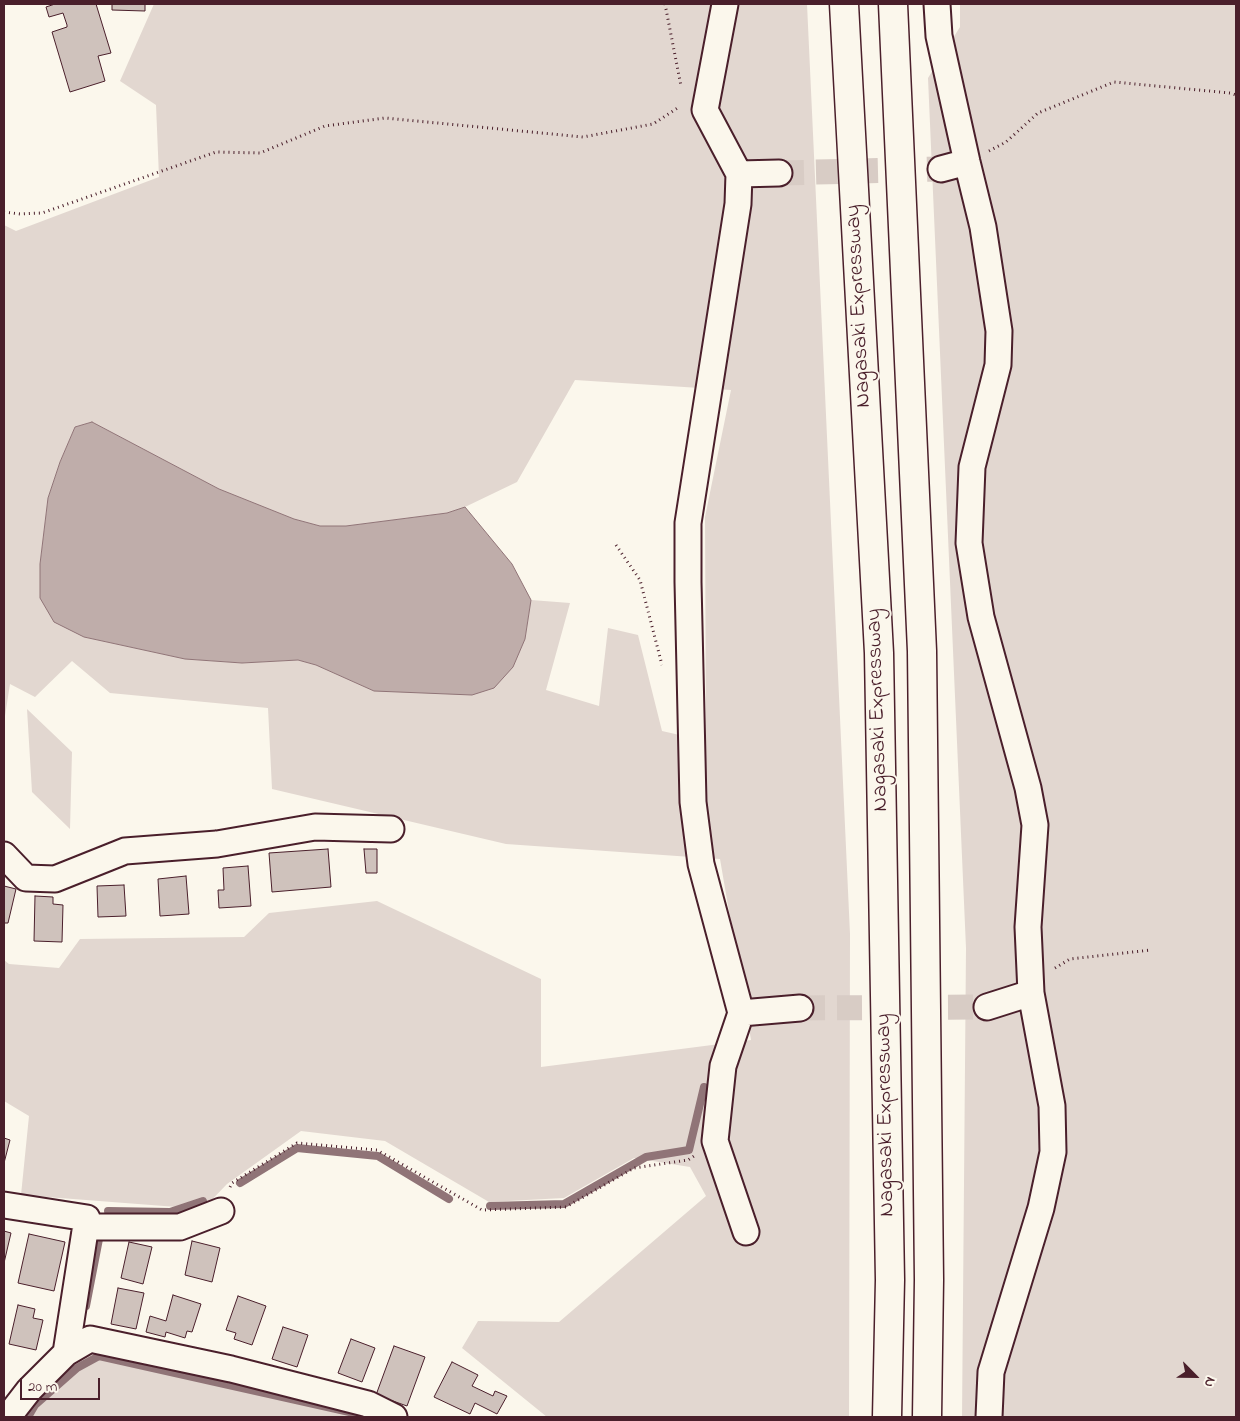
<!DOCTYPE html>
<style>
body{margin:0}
#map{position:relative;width:1240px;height:1421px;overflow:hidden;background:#fbf7ec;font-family:"Indie Flower",sans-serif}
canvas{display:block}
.frame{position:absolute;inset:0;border:5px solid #4a1f2b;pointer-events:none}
.north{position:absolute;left:1170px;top:1351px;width:50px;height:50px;-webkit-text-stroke:4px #fbf7ec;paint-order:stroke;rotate:113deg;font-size:14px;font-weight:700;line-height:20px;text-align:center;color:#4a1f2b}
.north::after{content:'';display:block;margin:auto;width:18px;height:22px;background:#4a1f2b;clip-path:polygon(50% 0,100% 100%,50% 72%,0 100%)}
.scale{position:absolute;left:20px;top:1378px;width:80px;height:22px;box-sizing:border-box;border:2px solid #4a1f2b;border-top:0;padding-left:6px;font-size:15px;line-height:18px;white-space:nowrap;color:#4a1f2b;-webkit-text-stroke:4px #fbf7ec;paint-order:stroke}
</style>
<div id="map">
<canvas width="1240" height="1421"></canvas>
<div class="frame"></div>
<div class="north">N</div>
<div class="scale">20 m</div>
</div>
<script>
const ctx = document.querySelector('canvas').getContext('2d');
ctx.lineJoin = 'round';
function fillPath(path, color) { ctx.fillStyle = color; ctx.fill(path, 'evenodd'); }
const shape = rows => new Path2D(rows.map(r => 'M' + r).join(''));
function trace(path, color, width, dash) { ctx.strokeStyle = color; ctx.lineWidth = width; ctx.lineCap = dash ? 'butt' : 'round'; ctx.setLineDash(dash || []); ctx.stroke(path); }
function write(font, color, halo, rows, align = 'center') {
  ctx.font = font + ' "Indie Flower",sans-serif'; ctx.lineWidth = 4; ctx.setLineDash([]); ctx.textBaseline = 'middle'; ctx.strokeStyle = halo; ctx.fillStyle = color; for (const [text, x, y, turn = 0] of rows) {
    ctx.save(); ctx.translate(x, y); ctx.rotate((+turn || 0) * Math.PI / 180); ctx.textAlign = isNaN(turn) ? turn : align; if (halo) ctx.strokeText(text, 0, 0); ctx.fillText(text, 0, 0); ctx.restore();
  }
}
fillPath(shape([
 [154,4,807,4,850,934,849,1417,547,1417,462,1348,478,1321,559,1322,706,1196,690,1167,634,1158,564,1198,489,1202,385,1141,301,1131,227,1184,203,1209,21,1195,29,1116,4,1101,4,960,9,964,59,968,80,939,244,937,269,913,377,901,541,979,541,1067,751,1040,720,859,506,844,272,789,268,708,110,693,72,661,35,697,10,684,5,716,4,715,4,225,16,231,159,177,156,105,120,81],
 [575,380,731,390,705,517,706,741,662,731,638,635,608,628,599,706,546,690,570,603,531,600,525,639,374,691,316,665,298,660,242,663,185,659,84,637,40,598,40,564,48,498,60,462,75,427,92,422,219,489,294,519,320,526,346,526,447,513,465,507,517,482],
 [960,4,1236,4,1236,1417,962,1417,966,948,928,78,960,27],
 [27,709,72,752,70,829,32,792],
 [92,1346,374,1417,24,1417,32,1405]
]), '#e2d7d0');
const water = shape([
 [92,422,219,489,294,519,320,526,346,526,447,513,465,507,512,564,531,600,525,639,513,667,494,688,472,695,374,691,316,665,298,660,242,663,185,659,84,637,54,622,40,598,40,564,48,498,60,462,75,427,92,422]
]);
fillPath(water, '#bfadaa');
trace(water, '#907477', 1);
trace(shape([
 [240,1183,297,1148,378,1156,449,1199],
 [490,1206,564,1204,646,1157,689,1150,704,1087],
 [108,1211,170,1212,203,1201],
 [86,1306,99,1239],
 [28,1417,35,1405,77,1368,99,1356,363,1415]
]), '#907477', 8);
const building = shape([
 [55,4,96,4,111,53,98,56,105,81,70,92,52,32,67,27,67,25,63,13,49,17,46,7,55,4],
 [112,4,145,4,145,11,112,10,112,4],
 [328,849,331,887,272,892,269,853,328,849],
 [364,849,377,849,377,873,366,873,364,849],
 [248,866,251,906,219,908,218,890,224,890,223,868,248,866],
 [186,876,189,914,160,916,158,879,186,876],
 [124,885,126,916,98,917,97,886,124,885],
 [4,886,16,889,8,923,4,923,4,886],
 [35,896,53,897,53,904,63,905,62,942,34,941,35,896],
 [4,1138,10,1140,4,1163,4,1138],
 [4,1231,11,1233,4,1263,4,1231],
 [29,1234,65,1242,54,1291,18,1283,29,1234],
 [192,1241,220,1248,212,1282,185,1275,192,1241],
 [129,1242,152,1247,143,1284,121,1278,129,1242],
 [118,1288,144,1293,136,1329,111,1324,118,1288],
 [173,1295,201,1304,192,1332,187,1331,185,1338,166,1332,165,1337,146,1332,150,1316,166,1321,173,1295],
 [238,1296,266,1306,252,1345,234,1339,236,1333,226,1330,238,1296],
 [18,1305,35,1309,33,1318,43,1320,36,1350,9,1344,18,1305],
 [283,1327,308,1335,297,1367,272,1359,283,1327],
 [351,1339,375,1348,362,1382,338,1373,351,1339],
 [394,1346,425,1357,407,1406,376,1395,394,1346],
 [452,1362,478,1375,472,1386,493,1396,495,1391,507,1396,497,1414,475,1403,470,1414,434,1397,452,1362]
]);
fillPath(building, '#cfc2bc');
trace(building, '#4a1f2b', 1);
trace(shape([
 [779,173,941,169],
 [800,1008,987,1007]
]), '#d8ccc5', 25, [25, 12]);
const street = shape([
 [725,4,705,110,739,174,738,204,688,523,688,582,693,802,701,864,741,1013,800,1008],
 [937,4,939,36,967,162,983,227,999,331,998,365,972,467,969,543,981,617,1028,788,1035,825,1028,927,1031,993,1052,1106,1053,1152,1041,1208,991,1372,989,1417],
 [941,169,967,162],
 [739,174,779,173],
 [4,855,26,878,55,879,125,851,217,844,315,827,391,829],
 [987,1007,1031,993],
 [741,1013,723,1066,715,1141,746,1232],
 [4,1205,87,1218,66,1353],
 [85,1227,180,1227,221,1211],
 [8,1417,29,1390,66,1353,90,1339,231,1369,368,1404,394,1417]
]);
const highway = shape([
 [844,4,879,653,890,1280,887,1417],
 [893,4,922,651,929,1280,927,1417]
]);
trace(street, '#4a1f2b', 29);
trace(highway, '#4a1f2b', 31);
trace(shape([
 [665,4,681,86],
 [989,151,1006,142,1038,113,1114,82,1230,93,1236,95],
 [4,212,20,214,42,213,216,152,260,153,325,126,385,118,583,137,653,124,679,107],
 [616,545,640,580,662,665],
 [1055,968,1070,959,1151,950],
 [230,1187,232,1183,297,1143,377,1150,482,1210,566,1207,634,1168,688,1160,694,1156]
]), '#4a1f2b', 3, [1, 4]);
trace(street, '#fbf7ec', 25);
trace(highway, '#fbf7ec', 28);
write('22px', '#4a1f2b', '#fbf7ec', [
 ["Nagasaki Expressway",860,306,-93],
 ["Nagasaki Expressway",879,710,-92],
 ["Nagasaki Expressway",887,1115,-91]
]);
</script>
